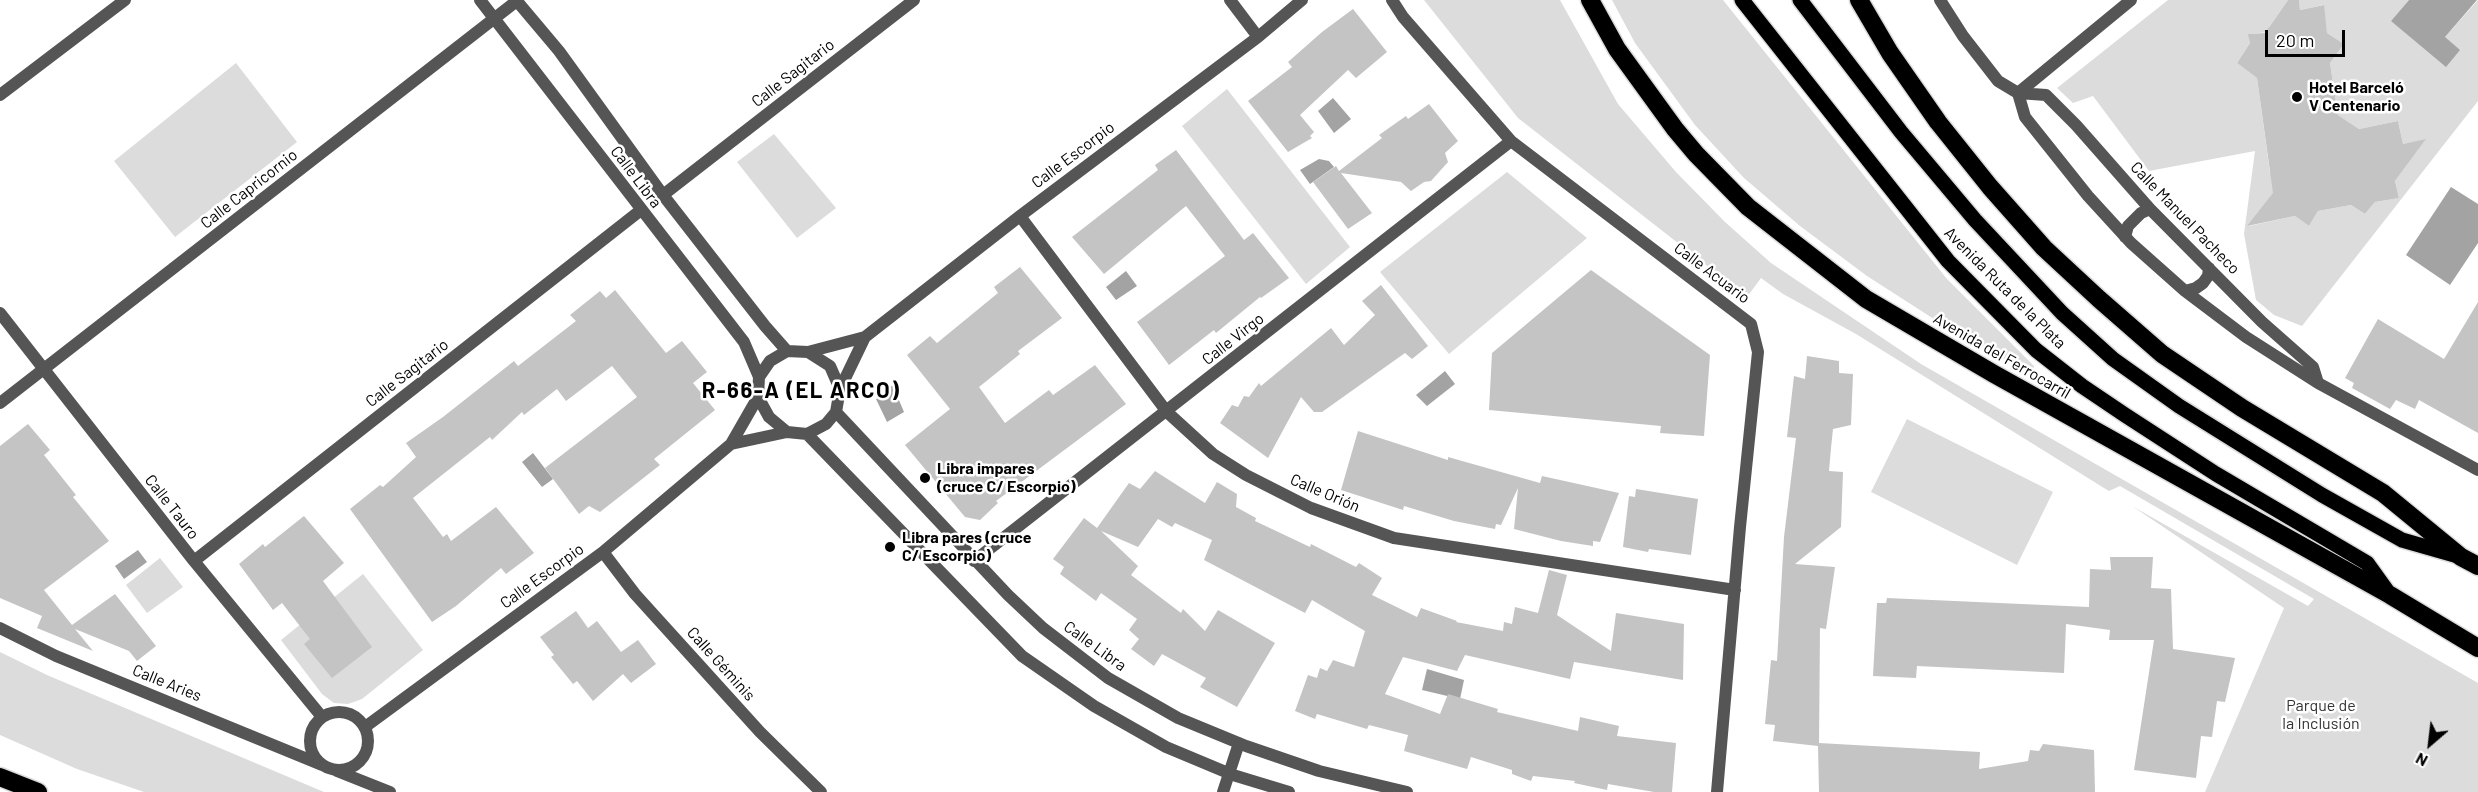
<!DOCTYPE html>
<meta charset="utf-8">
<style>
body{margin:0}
#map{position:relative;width:2478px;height:792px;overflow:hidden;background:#fff;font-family:Barlow,sans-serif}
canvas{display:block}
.north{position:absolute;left:2400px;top:714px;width:60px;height:60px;-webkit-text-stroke:4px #fff;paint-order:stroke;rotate:208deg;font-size:16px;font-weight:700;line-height:24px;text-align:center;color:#000}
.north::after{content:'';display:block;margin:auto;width:21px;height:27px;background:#000;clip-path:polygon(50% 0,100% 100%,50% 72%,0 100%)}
.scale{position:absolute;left:2265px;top:30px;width:80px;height:27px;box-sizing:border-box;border:3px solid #000;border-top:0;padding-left:8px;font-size:18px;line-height:21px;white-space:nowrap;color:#000;-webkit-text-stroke:4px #fff;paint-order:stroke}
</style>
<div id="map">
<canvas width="2478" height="792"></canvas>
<div class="north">N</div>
<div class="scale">20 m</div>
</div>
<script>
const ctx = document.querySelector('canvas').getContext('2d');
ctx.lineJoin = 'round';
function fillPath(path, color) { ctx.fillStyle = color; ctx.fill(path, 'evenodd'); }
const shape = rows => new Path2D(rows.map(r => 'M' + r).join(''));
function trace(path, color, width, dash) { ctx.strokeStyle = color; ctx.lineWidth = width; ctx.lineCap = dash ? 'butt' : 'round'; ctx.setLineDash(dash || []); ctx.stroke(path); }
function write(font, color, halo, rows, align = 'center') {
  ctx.font = font + ' Barlow,sans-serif'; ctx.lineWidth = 5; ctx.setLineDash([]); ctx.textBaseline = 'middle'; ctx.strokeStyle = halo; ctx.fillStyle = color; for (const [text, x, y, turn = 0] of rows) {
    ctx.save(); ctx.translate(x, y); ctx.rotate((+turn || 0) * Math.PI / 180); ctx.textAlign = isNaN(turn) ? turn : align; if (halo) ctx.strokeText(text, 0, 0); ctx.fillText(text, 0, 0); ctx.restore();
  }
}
fillPath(shape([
 [1424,0,1560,0,1618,104,1676,172,1725,222,1771,263,1921,364,2478,683,2478,792,2205,792,2284,608,2132,506,2308,606,2314,599,2120,486,2109,491,2104,488,1856,334,1783,294,1761,278,1747,297,1518,118],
 [1612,0,1723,0,1947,279,2034,366,2033,370,2029,372,2016,366,1937,321,1867,276,1800,226,1744,178,1695,125,1635,43],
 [2168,0,2288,0,2269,27,2269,32,2249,34,2250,43,2237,63,2257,78,2270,173,2291,170,2249,226,2295,216,2309,226,2318,211,2351,205,2365,214,2375,202,2399,198,2395,181,2425,140,2403,144,2398,121,2359,129,2338,115,2330,63,2344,44,2327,33,2323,5,2300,10,2299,0,2409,0,2391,21,2445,37,2478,0,2478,101,2302,326,2274,315,2256,300,2244,234,2255,151,2149,171,2093,96,2073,103,2057,88],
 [236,63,297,142,175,237,114,161],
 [1227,89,1350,247,1306,284,1182,126],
 [774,134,836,208,797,238,737,162],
 [1507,172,1587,238,1449,354,1380,272],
 [1907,419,2053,492,2017,565,1871,492],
 [160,558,183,587,147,613,126,585],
 [363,574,423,650,362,699,348,704,334,703,322,694,281,640],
 [0,652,47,675,324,792,144,792,77,769,0,735]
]), '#dcdcdc');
fillPath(shape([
 [2409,0,2477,0,2445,37,2460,50,2446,67,2391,21],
 [1333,98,1351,119,1334,133,1318,111],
 [1319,159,1329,161,1334,167,1310,184,1300,170],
 [2451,187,2478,204,2478,243,2450,285,2406,255],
 [1126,271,1137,286,1116,300,1106,287],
 [1445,371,1455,384,1427,406,1416,395],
 [893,386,904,412,887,422,876,399,886,395,884,387],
 [533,453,553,479,542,487,522,462],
 [138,550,147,562,124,579,115,566],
 [1427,669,1464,680,1460,699,1422,690]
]), '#a3a3a3');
fillPath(shape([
 [2288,0,2299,0,2300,10,2324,5,2327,33,2344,44,2330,63,2338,115,2359,129,2398,121,2403,144,2426,139,2395,181,2399,198,2375,202,2365,214,2351,205,2318,211,2309,226,2295,216,2247,226,2273,193,2257,78,2237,63,2250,43,2248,34,2265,33],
 [1353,9,1387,52,1356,78,1348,70,1300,115,1314,132,1310,136,1312,138,1288,152,1248,101,1292,67,1288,62,1322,32],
 [1429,104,1458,141,1445,153,1448,162,1431,181,1424,182,1411,191,1401,182,1341,173,1372,213,1348,229,1313,182,1336,166,1339,171,1382,138,1379,135,1406,116,1408,119],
 [1176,150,1244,240,1253,233,1289,278,1261,298,1260,297,1216,333,1214,330,1169,365,1137,322,1225,256,1186,206,1104,274,1072,237,1158,170,1155,165],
 [1020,267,1062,318,1018,351,1020,354,979,387,1005,423,1049,390,1053,395,1095,365,1126,404,996,501,998,503,980,520,965,517,905,445,950,409,907,355,930,336,937,343,998,293,994,287],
 [1591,270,1710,355,1704,436,1660,433,1661,426,1489,410,1492,353],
 [1381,285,1428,346,1412,359,1405,353,1322,412,1314,412,1301,397,1268,458,1220,423,1232,405,1238,407,1244,396,1249,397,1259,383,1261,386,1331,328,1344,345,1375,315,1362,301],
 [615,290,666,353,682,341,707,372,693,383,715,410,654,459,660,465,600,512,589,506,579,514,545,468,637,397,612,366,566,401,557,389,524,415,522,412,492,440,490,437,413,498,443,537,447,534,451,541,496,507,534,553,506,574,501,568,456,606,432,622,350,509,380,485,383,487,416,457,406,443,443,417,514,361,518,366,576,321,570,315,600,291,606,298],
 [2478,302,2478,433,2419,400,2415,409,2396,400,2390,409,2352,388,2354,383,2345,378,2378,319,2444,359],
 [1807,356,1839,361,1839,373,1853,374,1851,425,1833,429,1831,448,1829,471,1843,472,1841,527,1795,564,1835,567,1826,629,1820,628,1819,743,1980,752,1979,769,2028,761,2030,750,2039,751,2043,744,2094,750,2095,792,1819,792,1818,746,1773,741,1775,725,1765,724,1771,660,1777,661,1784,537,1796,438,1787,437,1794,376,1805,379],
 [28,424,50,450,44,455,76,495,73,497,109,541,44,590,72,625,115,594,156,646,137,661,129,651,75,629,93,651,37,628,42,616,0,598,0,446],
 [1358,431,1448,460,1448,457,1540,483,1542,476,1619,493,1600,542,1593,541,1593,546,1561,541,1514,529,1518,488,1501,525,1496,524,1495,529,1454,521,1404,506,1403,510,1341,490],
 [1155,471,1205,503,1217,482,1237,494,1236,507,1256,518,1255,521,1310,547,1311,544,1356,567,1359,563,1382,578,1372,595,1417,617,1421,608,1457,621,1456,622,1503,631,1504,622,1512,624,1515,607,1538,613,1549,570,1567,575,1557,615,1611,651,1616,613,1684,624,1683,680,1574,662,1570,679,1465,655,1457,671,1403,657,1385,694,1440,714,1448,694,1498,709,1497,712,1578,731,1580,717,1619,726,1617,736,1676,743,1672,792,1654,792,1608,784,1607,790,1574,783,1575,781,1533,776,1531,781,1512,774,1512,770,1471,757,1467,769,1404,751,1408,735,1369,725,1367,729,1317,714,1315,719,1295,711,1308,675,1317,678,1320,668,1327,671,1333,660,1354,667,1365,631,1312,600,1305,613,1204,560,1212,540,1175,523,1172,527,1158,519,1138,547,1101,531,1138,566,1131,575,1181,613,1183,609,1205,631,1218,610,1275,643,1237,707,1200,687,1206,678,1162,654,1154,666,1131,649,1139,639,1129,630,1137,619,1101,593,1096,601,1060,574,1064,567,1053,559,1084,518,1097,528,1129,483,1140,489],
 [1636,489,1698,499,1691,555,1649,549,1648,552,1623,547,1629,496,1635,497],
 [304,516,344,563,323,581,372,647,332,678,304,644,310,639,282,603,273,610,239,564,263,544,265,547],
 [2110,557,2153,557,2151,588,2171,589,2173,649,2235,658,2225,702,2217,701,2212,737,2201,736,2196,778,2134,770,2154,640,2109,640,2110,630,2066,624,2064,673,1917,666,1916,678,1873,676,1877,603,1886,603,1887,598,2089,607,2090,569,2111,570],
 [576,611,588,628,597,621,621,652,638,640,656,664,631,683,623,674,593,701,577,681,573,684,551,657,554,655,540,637]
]), '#c4c4c4');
const primary = shape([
 [1742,0,1948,261,2036,350,2082,386,2125,415,2216,474,2367,563,2390,595],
 [1800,0,1901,132,1975,220,2062,313,2113,359,2179,406,2322,495,2402,540,2458,556]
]);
const highway = shape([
 [1590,0,1617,49,1675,129,1696,154,1748,207,1866,299,1994,374,2390,595,2478,648],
 [1859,0,1890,53,1938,122,1990,187,2044,248,2099,299,2162,354,2242,408,2383,493,2461,557,2478,566],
 [0,777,38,792]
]);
trace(primary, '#dbdbdb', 18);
trace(highway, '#dbdbdb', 21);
trace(shape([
 [480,0,744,342,759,377],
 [516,0,559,51,663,195,765,326,787,351],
 [1230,0,1258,37],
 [1392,0,1403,17,1511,141,1751,324,1758,352,1740,527,1717,792],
 [1940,0,1963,36,1998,81,2018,93,2046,95,2076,125,2150,209,2262,322,2313,367,2318,383],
 [2018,93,2025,117,2088,196,2131,243,2185,291,2246,337,2318,383,2478,470],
 [2018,93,2131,0],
 [0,95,125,0],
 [663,195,914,0],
 [1020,216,1167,412,1213,454,1246,475,1311,508,1394,538,1735,590],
 [2125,237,2128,226,2141,213,2150,209],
 [2185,291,2196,288,2203,283,2208,276,2209,268],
 [0,313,194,561,322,717],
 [787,351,808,352,830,366,840,389,836,412,826,424,807,434,787,432,769,417,758,397,759,377,770,361,787,351],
 [808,352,865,337,1020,216,1258,37,1302,0],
 [840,389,865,337],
 [0,403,518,0],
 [836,412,1008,595,1043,628,1108,678,1178,718,1246,746,1319,771,1407,792],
 [807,434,1022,656,1094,706,1166,747,1233,775,1289,792],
 [731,444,787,432],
 [603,552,635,594,760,732,821,792],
 [194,561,641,210],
 [974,561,1511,141],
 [0,628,56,656,322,765],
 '310 741a29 29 0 1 1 58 0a29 29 0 1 1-58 0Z',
 [365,727,603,552,731,444,758,397],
 [337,771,390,792],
 [1223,792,1239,743]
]), '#555', 12);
trace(primary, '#000', 15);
trace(highway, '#000', 18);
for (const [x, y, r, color] of [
 [2297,97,6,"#000"],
 [925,478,6,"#000"],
 [890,547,6,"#000"]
]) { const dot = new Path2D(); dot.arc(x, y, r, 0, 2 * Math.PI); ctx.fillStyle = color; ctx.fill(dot); trace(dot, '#fff', 2); }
write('16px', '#000', '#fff', [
 ["Calle Sagitario",793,73,-38],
 ["Calle Escorpio",1073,155,-37],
 ["Calle Libra",636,177,53],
 ["Calle Capricornio",249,189,-38],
 ["Calle Manuel Pacheco",2185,218,46],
 ["Calle Acuario",1712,273,37],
 ["Avenida Ruta de la Plata",2005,288,45],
 ["Calle Virgo",1233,339,-38],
 ["Avenida del Ferrocarril",2002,356,30],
 ["Calle Sagitario",407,373,-38],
 ["Calle Orión",1325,493,23],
 ["Calle Tauro",172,507,52],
 ["Calle Escorpio",542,576,-36],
 ["Calle Libra",1095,646,36],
 ["Calle Géminis",721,664,48],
 ["Calle Aries",167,683,22]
]);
write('bold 16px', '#000', '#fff', [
 ["Hotel Barceló",2309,88],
 ["V Centenario",2309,106],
 ["Libra impares",937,469],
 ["(cruce C/ Escorpio)",937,487],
 ["Libra pares (cruce",902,538],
 ["C/ Escorpio)",902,556]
], 'left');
write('16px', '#333', '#fff', [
 ["Parque de",2321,706],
 ["la Inclusión",2321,724]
]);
ctx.letterSpacing = '1.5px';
write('bold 22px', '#000', '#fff', [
 ["R-66-A (EL ARCO)",801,391]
]);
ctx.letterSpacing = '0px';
</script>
